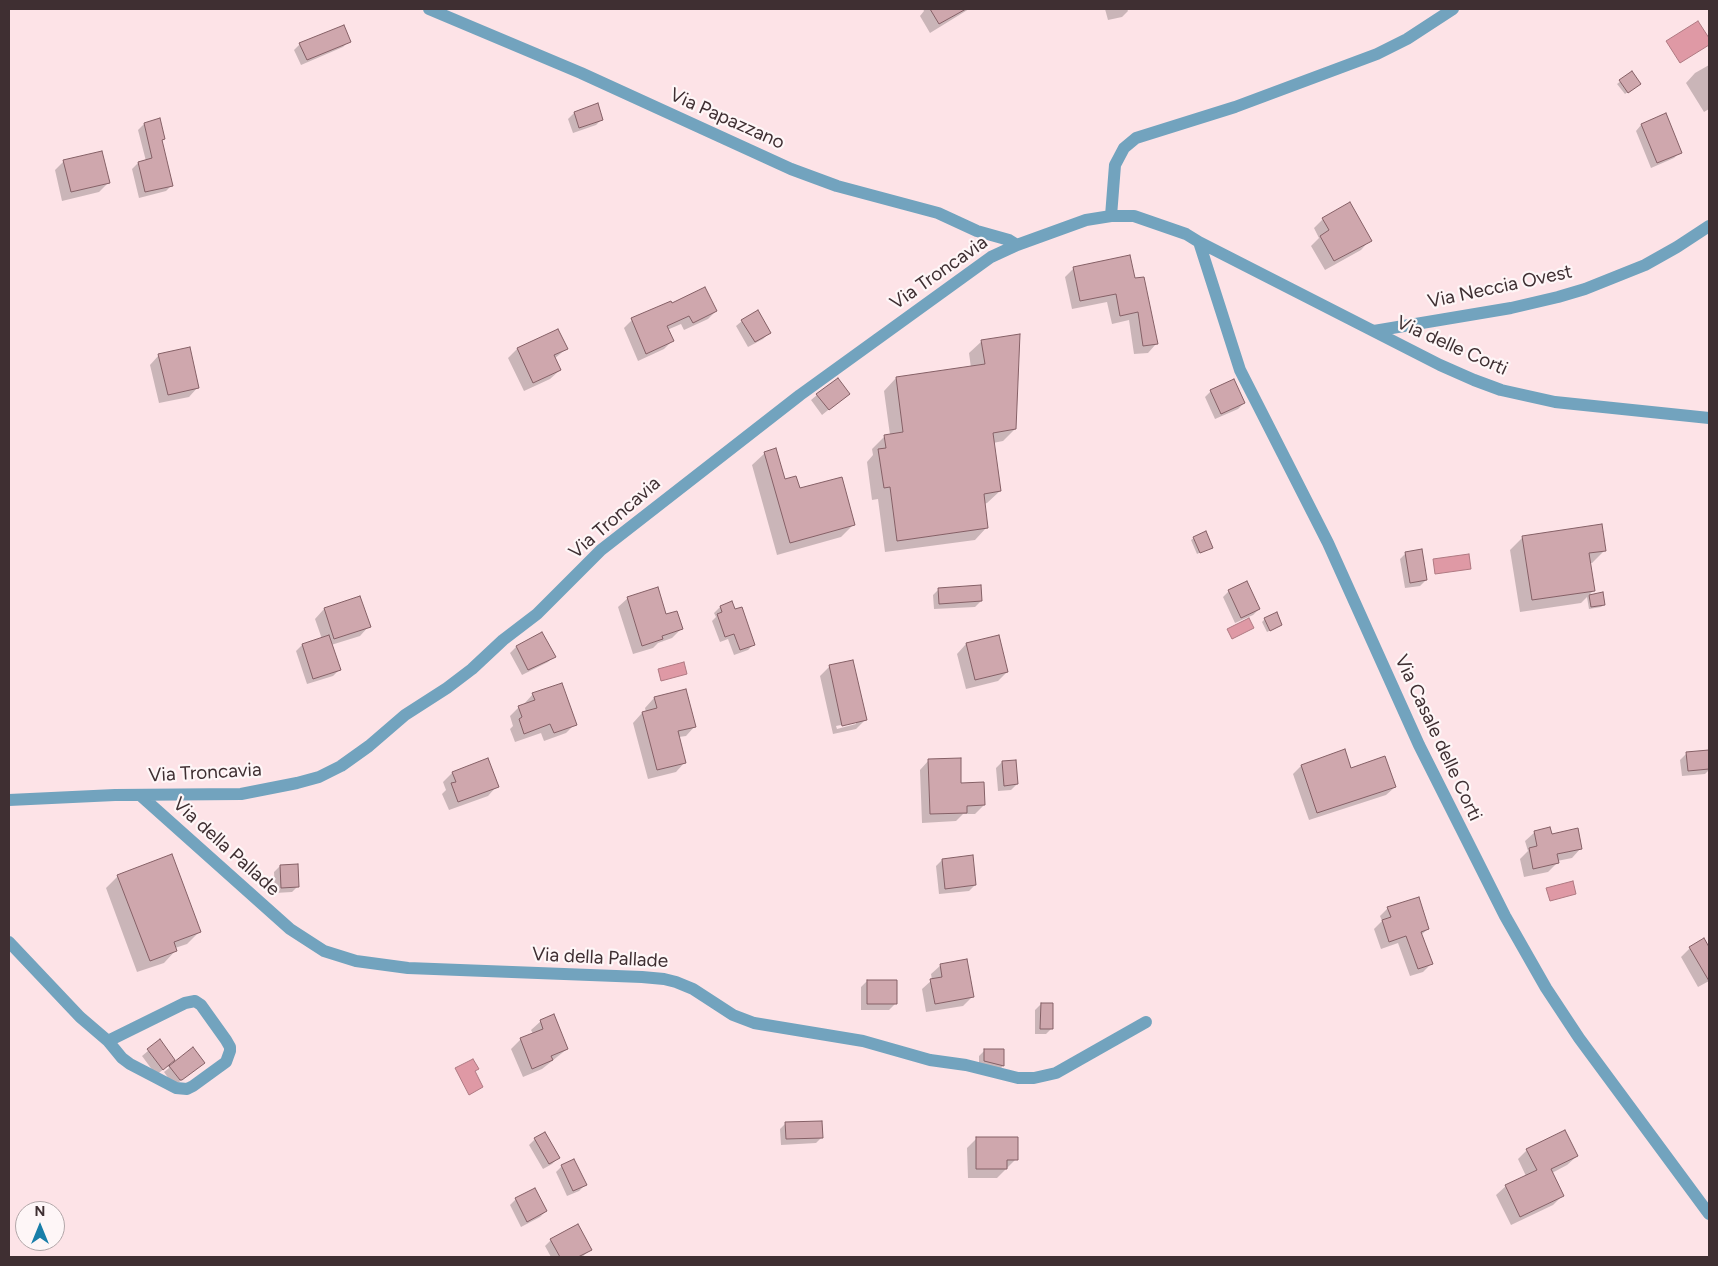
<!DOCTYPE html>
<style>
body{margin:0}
#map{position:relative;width:1718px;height:1266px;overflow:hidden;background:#fde3e7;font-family:Figtree,sans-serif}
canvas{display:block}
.frame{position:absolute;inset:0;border:10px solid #3f2f32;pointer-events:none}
.north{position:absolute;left:15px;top:1201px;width:50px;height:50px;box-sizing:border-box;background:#fef6f7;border:1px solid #b2a6a8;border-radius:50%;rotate:0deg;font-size:14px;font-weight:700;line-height:20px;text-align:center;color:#3f2f32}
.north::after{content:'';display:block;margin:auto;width:18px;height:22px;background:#197ea9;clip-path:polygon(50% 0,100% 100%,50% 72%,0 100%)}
</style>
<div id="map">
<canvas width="1718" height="1266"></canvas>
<div class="frame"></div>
<div class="north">N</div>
</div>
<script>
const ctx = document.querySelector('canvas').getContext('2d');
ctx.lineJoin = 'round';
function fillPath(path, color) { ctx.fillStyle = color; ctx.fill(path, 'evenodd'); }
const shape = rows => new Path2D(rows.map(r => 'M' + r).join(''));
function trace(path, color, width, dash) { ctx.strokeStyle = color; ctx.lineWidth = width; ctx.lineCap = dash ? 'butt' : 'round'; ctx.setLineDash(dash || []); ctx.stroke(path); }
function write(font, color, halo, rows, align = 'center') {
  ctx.font = font + ' Figtree,sans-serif'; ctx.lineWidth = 4.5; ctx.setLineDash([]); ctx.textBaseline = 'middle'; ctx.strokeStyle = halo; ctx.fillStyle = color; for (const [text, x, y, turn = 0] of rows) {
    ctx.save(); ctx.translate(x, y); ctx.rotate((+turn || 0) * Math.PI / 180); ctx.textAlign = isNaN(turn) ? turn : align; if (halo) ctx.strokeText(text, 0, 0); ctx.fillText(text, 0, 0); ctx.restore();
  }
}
const water = shape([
 [1698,21,1709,38,1709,45,1680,63,1666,41,1698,21],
 [1469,554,1471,569,1435,574,1433,559,1469,554],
 [1249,618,1254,628,1232,639,1227,629,1249,618],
 [684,662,687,674,661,681,658,669,684,662],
 [1573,881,1576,894,1550,901,1546,888,1573,881],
 [473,1059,479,1069,475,1071,483,1087,469,1095,455,1068,473,1059]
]);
fillPath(water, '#df99a5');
trace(water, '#af7982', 1);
fillPath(shape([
 [923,9,969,9,930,33,920,16,924,11],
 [1105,9,1127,9,1128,11,1122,17,1108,20],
 [349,41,343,47,301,65,294,50,300,44],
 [1709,65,1709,109,1704,112,1686,83,1695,73],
 [1631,73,1636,86,1625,94,1617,84],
 [574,113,602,119,596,125,573,133,568,119],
 [144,124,164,139,161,141,172,185,166,191,139,198,132,169,138,163,146,161,138,130],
 [1641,125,1680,152,1674,158,1651,168,1636,131],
 [64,161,108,183,99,192,62,201,55,170],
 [1323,219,1370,240,1361,250,1325,270,1311,246,1319,238,1314,228],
 [1074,268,1134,280,1156,344,1148,353,1134,354,1129,320,1112,324,1107,302,1072,309,1065,277],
 [672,305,716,311,708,319,684,330,681,324,667,330,672,341,664,349,638,361,624,328,632,320],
 [742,321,769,333,763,339,748,347,736,326],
 [558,330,566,349,554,359,560,370,550,379,524,391,508,358,517,349],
 [982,341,1015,429,1003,441,993,443,1000,491,987,503,984,504,987,527,975,540,885,552,878,499,872,500,867,462,873,455,872,449,885,436,890,435,884,391,896,378,971,368,969,353],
 [159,355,198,387,189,397,159,403,150,365],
 [1211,391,1244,403,1238,409,1215,419,1205,397],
 [848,394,822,415,811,400,817,395],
 [765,453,784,481,854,524,841,537,777,555,752,465],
 [1523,537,1605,550,1592,563,1590,563,1594,590,1588,596,1602,594,1604,605,1601,607,1589,609,1587,597,1581,603,1520,612,1510,550],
 [1194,538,1211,547,1197,554,1191,540],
 [1406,553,1426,580,1420,586,1405,588,1400,559],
 [1247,583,1259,609,1253,615,1235,623,1223,597,1229,591],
 [939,589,981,601,975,607,934,609,933,595],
 [359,598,369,626,360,636,331,645,339,670,333,676,307,684,296,651,302,645,322,639,315,619,324,609],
 [628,598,665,615,681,629,672,638,658,643,653,648,633,654,618,607],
 [720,607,754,644,748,650,734,655,728,639,720,642,712,621,716,617,714,613],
 [1265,619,1281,625,1267,632,1262,622],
 [542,633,554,656,548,662,522,675,510,653,516,647],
 [966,644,1007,672,998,681,966,689,957,654],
 [829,667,865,720,856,729,833,734,820,676],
 [856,722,856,724,837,729,836,726],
 [533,694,575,724,566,733,544,741,541,733,515,742,510,729,513,726,510,716,519,707,524,705,524,704],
 [654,698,695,726,686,736,679,737,685,762,676,772,648,779,633,723,642,713,646,712,645,708],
 [1709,751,1709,770,1705,774,1682,776,1680,760,1686,754],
 [929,760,960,784,984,805,975,814,963,814,956,821,922,823,920,770],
 [1015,761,1017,784,1011,790,998,791,996,768,1002,762],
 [1301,766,1351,770,1395,787,1386,795,1309,820,1293,774],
 [452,773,497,786,488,796,449,810,442,794,446,790,443,782],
 [1535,832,1551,835,1581,848,1572,858,1557,861,1557,863,1548,872,1524,877,1520,859,1528,851,1525,841],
 [942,860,975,885,969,891,939,894,936,866],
 [280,866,298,886,292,892,275,893,274,872],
 [118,876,200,931,187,944,175,948,176,950,164,963,137,972,106,888],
 [1388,908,1428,929,1421,935,1431,964,1423,972,1410,976,1398,943,1381,949,1374,929,1382,921,1380,916],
 [1704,939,1709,949,1709,981,1698,987,1681,957,1690,948],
 [941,965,972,997,963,1006,926,1012,922,989,932,980,931,974],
 [867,981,895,1004,889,1010,861,1010,861,987],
 [1041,1004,1052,1028,1046,1034,1035,1034,1035,1010],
 [541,1021,567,1049,542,1069,523,1077,511,1049,521,1039,533,1034,531,1030],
 [160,1041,174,1060,169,1065,170,1066,203,1063,174,1086,164,1072,169,1068,168,1066,156,1075,142,1056],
 [985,1050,1003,1066,997,1072,979,1067,979,1056],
 [786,1123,822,1137,816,1143,781,1145,780,1129],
 [977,1138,1016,1159,997,1178,968,1178,967,1148],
 [535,1139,558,1158,552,1164,543,1169,529,1145],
 [1527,1150,1577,1156,1567,1165,1552,1173,1562,1196,1553,1205,1511,1225,1496,1195,1506,1186,1526,1176,1518,1159],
 [562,1166,585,1185,579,1191,567,1196,556,1172],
 [534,1189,546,1211,540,1217,521,1227,510,1205,516,1199],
 [551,1240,590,1250,582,1257,551,1257,545,1246]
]), '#0003');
const building = shape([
 [930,9,966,9,939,24,930,9],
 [344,25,351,42,307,60,299,43,344,25],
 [1632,71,1641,84,1628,93,1619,80,1632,71],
 [598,103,603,120,579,128,574,112,598,103],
 [1666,113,1682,153,1657,163,1641,124,1666,113],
 [160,118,165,139,162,140,173,186,145,192,138,162,152,158,144,123,160,118],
 [102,151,110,183,71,192,63,160,102,151],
 [1350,202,1372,241,1334,261,1320,236,1329,230,1322,218,1350,202],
 [1130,255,1135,278,1144,277,1158,344,1143,346,1138,312,1120,316,1116,294,1080,301,1073,267,1130,255],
 [705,287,717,311,693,323,689,316,667,326,674,341,646,354,631,318,671,301,672,303,705,287],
 [758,310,771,333,755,342,741,320,758,310],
 [558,329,568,349,554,355,561,370,533,383,517,348,558,329],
 [1020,334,1016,429,993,433,1001,491,984,494,988,528,897,541,890,487,884,488,878,449,886,448,884,435,903,432,896,377,985,364,981,340,1020,334],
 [190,347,199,388,168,395,158,354,190,347],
 [838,378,850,394,829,410,816,394,838,378],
 [1234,379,1245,403,1221,414,1210,390,1234,379],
 [776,448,785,479,796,476,800,488,842,477,855,525,790,543,764,452,776,448],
 [1602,524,1606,551,1589,553,1595,591,1532,600,1522,536,1602,524],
 [1206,531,1213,548,1200,553,1193,537,1206,531],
 [1422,549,1427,580,1410,583,1405,552,1422,549],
 [1247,581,1260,609,1241,618,1228,590,1247,581],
 [981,585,982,601,939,604,938,588,981,585],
 [658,587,666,614,677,611,683,629,662,636,663,639,642,646,627,597,658,587],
 [1603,592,1605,605,1591,607,1589,595,1603,592],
 [360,596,371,627,334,639,324,608,360,596],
 [732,601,735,609,742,607,755,645,740,650,734,634,725,637,717,614,722,612,720,606,732,601],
 [1277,612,1282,625,1270,631,1264,618,1277,612],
 [542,632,556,657,528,670,516,646,542,632],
 [329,635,341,670,313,679,302,644,329,635],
 [999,635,1008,672,975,680,966,643,999,635],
 [853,660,867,720,842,726,829,665,853,660],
 [562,683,577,725,554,733,550,724,524,734,519,719,522,717,518,706,535,700,532,693,562,683],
 [686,689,696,727,678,731,686,763,657,770,642,712,657,708,654,697,686,689],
 [1345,749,1351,768,1385,756,1396,787,1317,813,1301,765,1345,749],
 [1709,750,1709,769,1688,771,1686,752,1709,750],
 [488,758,499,787,458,802,451,783,456,782,452,772,488,758],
 [961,758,961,783,984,782,985,805,967,806,967,813,930,814,928,759,961,758],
 [1016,760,1018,784,1004,786,1002,761,1016,760],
 [1550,827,1552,834,1578,828,1582,849,1557,854,1559,863,1533,869,1529,848,1537,846,1534,831,1550,827],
 [172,854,201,932,174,942,177,951,150,961,117,875,172,854],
 [973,855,976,885,945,889,942,859,973,855],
 [298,864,299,887,281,888,280,865,298,864],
 [1419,897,1429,929,1421,932,1433,964,1418,969,1406,936,1389,942,1382,920,1391,917,1387,907,1419,897],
 [1704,938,1709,947,1709,981,1689,947,1704,938],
 [967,959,974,997,935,1004,930,979,942,977,940,964,967,959],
 [867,980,897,980,897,1004,867,1004,867,980],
 [1041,1003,1053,1003,1053,1029,1040,1029,1041,1003],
 [554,1014,568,1049,551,1056,553,1060,532,1069,520,1038,543,1029,540,1020,554,1014],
 [160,1039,175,1060,163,1070,147,1049,160,1039],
 [193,1047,205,1063,182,1080,180,1080,169,1066,193,1047],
 [984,1049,1004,1049,1004,1066,984,1061,984,1049],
 [822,1121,823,1138,786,1139,785,1122,822,1121],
 [1565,1130,1578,1156,1551,1169,1564,1196,1520,1217,1505,1185,1537,1170,1526,1149,1565,1130],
 [545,1132,560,1158,549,1164,534,1138,545,1132],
 [976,1137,1018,1137,1018,1160,1007,1160,1007,1169,976,1169,976,1137],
 [574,1159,587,1185,573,1191,561,1165,574,1159],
 [535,1188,547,1211,527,1222,515,1198,535,1188],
 [578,1224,592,1250,578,1257,560,1257,550,1239,578,1224]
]);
fillPath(building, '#cfa7ad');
trace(building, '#856066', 1);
trace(shape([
 [429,9,581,73,791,169,837,186,938,213,977,231,1009,240,1017,245],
 [1111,216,1115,165,1124,148,1136,138,1235,107,1377,54,1407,39,1453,9],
 [1199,242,1240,370,1328,543,1419,745,1505,916,1546,988,1579,1038,1709,1214],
 [1374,331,1511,308,1558,297,1585,289,1645,265,1677,247,1709,226],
 [140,795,290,929,324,951,356,961,408,968,642,977,664,979,676,982,693,989,733,1015,754,1023,863,1041,930,1060,966,1065,1018,1078,1034,1078,1056,1073,1146,1022],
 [9,800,115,795,241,794,297,783,319,777,341,766,369,746,405,715,447,688,472,669,503,640,537,614,601,550,800,395,991,257,1017,245,1086,220,1111,216,1134,216,1186,234,1199,242,1440,365,1474,380,1501,390,1555,402,1709,418],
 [9,942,80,1017,108,1041,122,1058,130,1064,176,1088,187,1089,193,1086,226,1062,230,1051,230,1047,226,1040,201,1005,195,1001,185,1003,108,1041]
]), '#72a3be', 12);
write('19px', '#3f2f32', '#fef6f7', [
 ["Via Papazzano",727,119,24],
 ["Via Troncavia",939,273,-35],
 ["Via Neccia Ovest",1500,287,-12],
 ["Via delle Corti",1452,346,24],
 ["Via Troncavia",615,518,-41],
 ["Via Casale delle Corti",1438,738,65],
 ["Via Troncavia",205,773,-3],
 ["Via della Pallade",226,847,42],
 ["Via della Pallade",600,958,3]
]);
</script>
